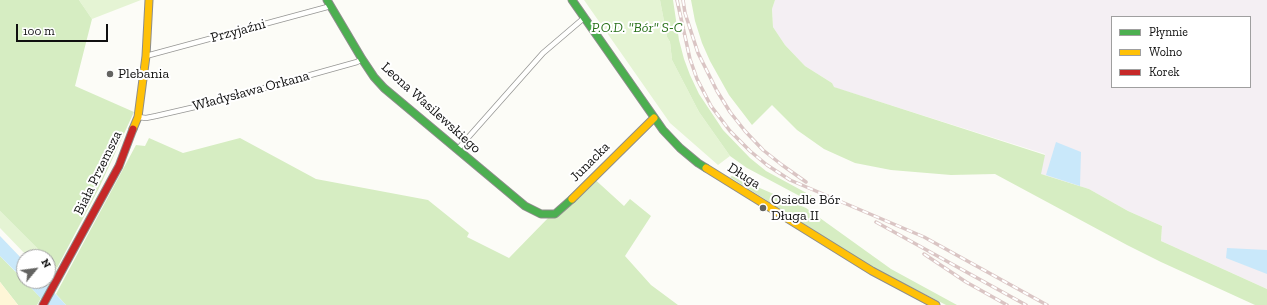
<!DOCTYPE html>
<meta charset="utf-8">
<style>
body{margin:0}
#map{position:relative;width:1267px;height:305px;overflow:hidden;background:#fcfcf7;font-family:"Zilla Slab",serif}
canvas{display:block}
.legend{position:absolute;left:1111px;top:16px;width:140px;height:72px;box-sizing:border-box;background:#fff;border:1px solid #9f9f9f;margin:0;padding:5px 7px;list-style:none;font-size:12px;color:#101010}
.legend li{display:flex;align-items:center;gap:8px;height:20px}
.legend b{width:20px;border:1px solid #9f9f9f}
.north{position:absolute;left:16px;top:249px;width:40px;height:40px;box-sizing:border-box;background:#fff;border:1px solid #9f9f9f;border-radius:50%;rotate:61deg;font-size:11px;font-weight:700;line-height:16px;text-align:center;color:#101010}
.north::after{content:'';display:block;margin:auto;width:14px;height:18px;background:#636361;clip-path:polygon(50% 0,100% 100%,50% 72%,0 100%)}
.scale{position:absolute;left:16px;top:24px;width:92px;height:18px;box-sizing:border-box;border:2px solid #101010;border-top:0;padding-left:5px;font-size:12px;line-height:14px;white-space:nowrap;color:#101010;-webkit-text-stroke:3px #fff;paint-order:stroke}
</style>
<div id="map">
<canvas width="1267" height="305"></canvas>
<ul class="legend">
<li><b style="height:5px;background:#4caf50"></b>Płynnie</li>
<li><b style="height:5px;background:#ffc107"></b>Wolno</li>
<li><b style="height:5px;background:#c62828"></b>Korek</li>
</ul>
<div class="north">N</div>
<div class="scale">100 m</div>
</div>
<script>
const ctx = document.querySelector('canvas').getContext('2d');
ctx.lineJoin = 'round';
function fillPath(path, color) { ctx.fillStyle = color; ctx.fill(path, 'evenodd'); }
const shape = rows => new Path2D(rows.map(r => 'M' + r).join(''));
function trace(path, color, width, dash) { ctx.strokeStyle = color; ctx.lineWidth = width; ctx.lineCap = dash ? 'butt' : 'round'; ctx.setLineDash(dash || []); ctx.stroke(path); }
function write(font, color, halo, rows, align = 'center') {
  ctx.font = font + ' "Zilla Slab",serif'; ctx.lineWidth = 4; ctx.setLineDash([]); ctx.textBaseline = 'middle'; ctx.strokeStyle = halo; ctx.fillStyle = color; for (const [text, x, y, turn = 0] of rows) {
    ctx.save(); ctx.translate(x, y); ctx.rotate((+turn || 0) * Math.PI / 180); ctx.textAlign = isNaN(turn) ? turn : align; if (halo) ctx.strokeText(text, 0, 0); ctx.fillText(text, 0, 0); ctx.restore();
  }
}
fillPath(shape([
 [775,0,1267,0,1267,289,1161,241,1162,226,1128,211,1089,189,1040,174,1045,154,833,87,832,83,805,66,785,45,773,27,772,9],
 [1112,17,1250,17,1250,87,1112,87]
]), '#f4eff3');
fillPath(shape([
 [79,0,141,0,92,19],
 [584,0,660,0,667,37,670,42,672,60,699,112,730,156,718,165,670,123],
 [0,211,46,257,28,257,0,228],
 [48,259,57,268,47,286,43,281,48,281]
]), '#e5f4d4');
fillPath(shape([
 [0,0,79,0,92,19,75,86,134,112,99,188,57,268,48,259,48,257,46,257,0,211],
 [660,0,673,0,679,40,684,59,690,75,699,94,723,130,750,158,766,171,812,196,809,201,747,168,730,156,699,112,672,60,670,42,667,37],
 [691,0,775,0,772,9,773,27,785,45,805,66,832,83,834,87,1045,155,1041,174,1089,189,1128,211,1162,226,1161,241,1267,289,1267,305,1255,305,1161,262,1127,245,995,174,951,175,891,170,855,163,824,149,797,130,772,105,752,125,729,95,710,61,702,43,695,21],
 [149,138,183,153,240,138,316,179,428,200,469,233,467,237,509,258,590,175,624,206,630,199,651,216,625,256,651,285,678,305,66,305,56,294,136,145,145,146],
 [732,176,806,208,891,269,957,305,946,305,872,267,730,177],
 [0,256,41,298,37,305,18,305,0,282]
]), '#d6edc2');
fillPath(shape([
 [0,282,18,305,0,305]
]), '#fef6d7');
fillPath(shape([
 [1056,142,1081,152,1080,186,1046,175],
 [0,236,24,261,24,280,0,256],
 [1227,248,1267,250,1267,274,1226,258],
 [25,281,43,281,66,305,47,305]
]), '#c9e8fa');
const street = shape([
 [146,56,331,6],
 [138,117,146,118,156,116,208,104,296,79,357,62,362,59],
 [457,150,543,53,584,18]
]);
const fast = shape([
 [327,0,362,59,374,77,384,88,525,206,541,214,555,214,572,199],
 [572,0,663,130,680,148,698,163,706,168]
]);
const slow = shape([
 [133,129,138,117,146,56,149,0],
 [706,168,872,271,936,305],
 [572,199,654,118]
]);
const jam = shape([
 [43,305,119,166,133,129]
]);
trace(street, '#969694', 6);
trace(fast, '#8d8d8b', 9);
trace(slow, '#8d8d8b', 9);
trace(jam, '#8d8d8b', 9);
trace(street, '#fffffe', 4.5);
trace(fast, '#4caf50', 7);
trace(slow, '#ffc107', 7);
trace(jam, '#c62828', 7);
const rail = shape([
 [677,0,690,59,697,79,711,106,730,131,750,151,767,165,790,180,924,237,1047,305],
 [683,0,685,13,698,53,717,91,730,112,745,131,763,150,782,165,806,182],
 [876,222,1026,305],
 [924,254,966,282,1007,305]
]);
trace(rail, '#dac5c4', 3.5);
trace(rail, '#fff', 2, [6]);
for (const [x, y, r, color] of [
 [110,74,4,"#636361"],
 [763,208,4,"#636361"]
]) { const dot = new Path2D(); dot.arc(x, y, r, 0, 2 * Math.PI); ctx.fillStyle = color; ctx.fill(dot); trace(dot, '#fff', 1.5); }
write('italic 14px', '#287019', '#fff', [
 ["P.O.D. \"Bór\" S-C",637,28]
]);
write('14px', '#101010', '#fff', [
 ["Przyjaźni",238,31,-15],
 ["Władysława Orkana",251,91,-15],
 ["Leona Wasilewskiego",431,108,42],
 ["Junacka",590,162,-45],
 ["Biała Przemsza",98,173,-64],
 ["Długa",744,176,32]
]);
write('14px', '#101010', '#fff', [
 ["Plebania",118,74],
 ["Osiedle Bór",771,200],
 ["Długa II",771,216]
], 'left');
</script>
